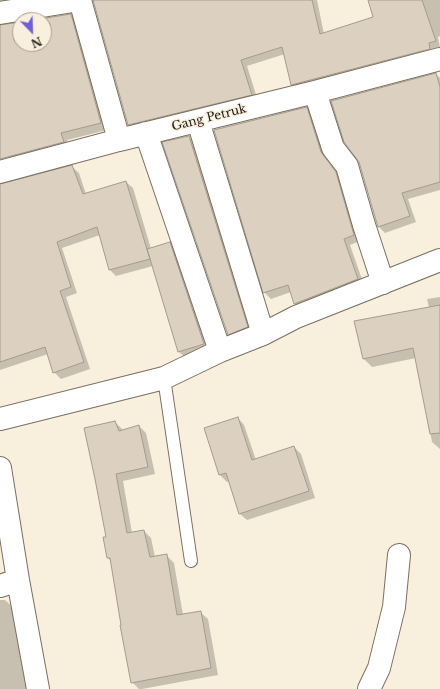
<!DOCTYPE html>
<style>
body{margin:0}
#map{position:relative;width:440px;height:689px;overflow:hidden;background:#f9efdd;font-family:"Libre Baskerville",serif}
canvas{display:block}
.north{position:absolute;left:12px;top:12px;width:40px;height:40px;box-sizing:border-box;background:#f9efdd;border:1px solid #a49c8f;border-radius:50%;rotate:157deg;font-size:11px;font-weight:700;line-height:16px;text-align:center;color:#242019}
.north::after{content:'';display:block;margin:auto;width:14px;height:18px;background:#6e60da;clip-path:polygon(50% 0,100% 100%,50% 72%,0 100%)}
</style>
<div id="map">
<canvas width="440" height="689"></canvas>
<div class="north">N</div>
</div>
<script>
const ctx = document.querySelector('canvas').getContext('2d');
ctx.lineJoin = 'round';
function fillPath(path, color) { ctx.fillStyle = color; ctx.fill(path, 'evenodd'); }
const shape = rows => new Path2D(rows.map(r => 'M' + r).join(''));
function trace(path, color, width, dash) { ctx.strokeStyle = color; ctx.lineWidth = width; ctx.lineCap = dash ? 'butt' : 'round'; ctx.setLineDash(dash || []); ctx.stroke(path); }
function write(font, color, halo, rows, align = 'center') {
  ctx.font = font + ' "Libre Baskerville",serif'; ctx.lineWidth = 3; ctx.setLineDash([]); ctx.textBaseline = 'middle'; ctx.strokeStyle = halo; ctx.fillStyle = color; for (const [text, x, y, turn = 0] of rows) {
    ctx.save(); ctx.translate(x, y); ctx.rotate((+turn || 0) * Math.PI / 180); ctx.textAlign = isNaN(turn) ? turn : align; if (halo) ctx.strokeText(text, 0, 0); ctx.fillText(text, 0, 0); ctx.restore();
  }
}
fillPath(shape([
 [0,0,47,0,0,9],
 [94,0,317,0,324,34,374,18,369,0,440,0,440,36,438,37,440,48,299,91,292,84,285,54,247,66,258,101,135,131,129,124],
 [71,15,77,22,107,130,67,140,70,148,16,163,9,156,0,155,0,26,20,23,20,44,44,44,44,20,41,20],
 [436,74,440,78,440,190,408,199,416,222,385,233,379,227],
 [306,108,313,114,327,159,342,179,360,241,350,245,364,285,301,310,295,304,291,292,271,299,264,292],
 [189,137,196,143,254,333,235,341,228,334],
 [72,167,79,173,86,194,126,182,133,188,151,249,170,244,176,250,210,350,186,358,179,352,153,266,116,276,110,270,100,235,62,248,77,293,66,297,90,369,61,379,54,372,48,354,0,370,0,206],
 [440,297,440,449,432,442,416,358,372,367,364,359,356,322,429,308,427,299],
 [238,418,244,425,256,460,294,447,301,454,315,498,247,520,240,514,229,481,227,482,220,475,205,429],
 [115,422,123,430,139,426,146,433,155,474,123,481,132,533,144,531,151,538,155,557,166,555,174,563,183,615,200,612,208,619,218,675,142,689,139,689,132,682,111,561,108,558,107,538],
 [0,600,5,600,14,608,28,689,0,689]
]), '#0003');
const building = shape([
 [93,0,312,0,320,34,373,17,368,0,422,0,436,41,429,43,430,49,291,85,282,47,241,60,252,95,128,125,93,0],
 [71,14,101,123,61,133,64,142,0,159,0,25,20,22,20,44,44,44,44,20,34,20,71,14],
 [436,73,440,87,440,182,402,193,410,216,378,227,359,162,344,142,331,101,436,73],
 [307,107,321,152,336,172,354,235,344,239,358,279,294,304,288,285,263,293,214,130,307,107],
 [189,136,248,327,228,335,162,142,189,136],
 [72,165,83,194,126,181,150,259,109,270,97,227,57,242,71,287,60,291,84,362,53,373,45,347,0,362,0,184,72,165],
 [170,242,204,344,178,352,147,249,170,242],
 [440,305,440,433,430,434,413,348,363,359,354,321,440,305],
 [238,417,252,460,294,446,309,491,239,514,226,473,219,475,204,428,238,417],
 [115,421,119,431,139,425,148,467,116,474,127,533,144,530,150,557,167,554,177,615,201,611,211,668,131,683,120,625,121,625,110,558,107,558,103,537,106,537,95,479,84,428,115,421]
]);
fillPath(building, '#dcd1c0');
trace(building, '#a59b8b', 1);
const lane = shape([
 [164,378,191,561]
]);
const street = shape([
 [80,0,119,140,315,92,440,59],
 [0,13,79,0],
 [315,92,333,148,347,166,364,225,383,283],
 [198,121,263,334],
 [146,133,220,351],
 [0,172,119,140],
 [0,419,164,378,220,351,263,334,296,317,440,260],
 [0,468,18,580,38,689],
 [0,586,18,580],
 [369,689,379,668,394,607,399,555]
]);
trace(lane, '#797060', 14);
trace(street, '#797060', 24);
trace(lane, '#fff', 12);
trace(street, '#fff', 22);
write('12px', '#242019', '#f9efdd', [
 ["Gang Petruk",209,118,-14]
]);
</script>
